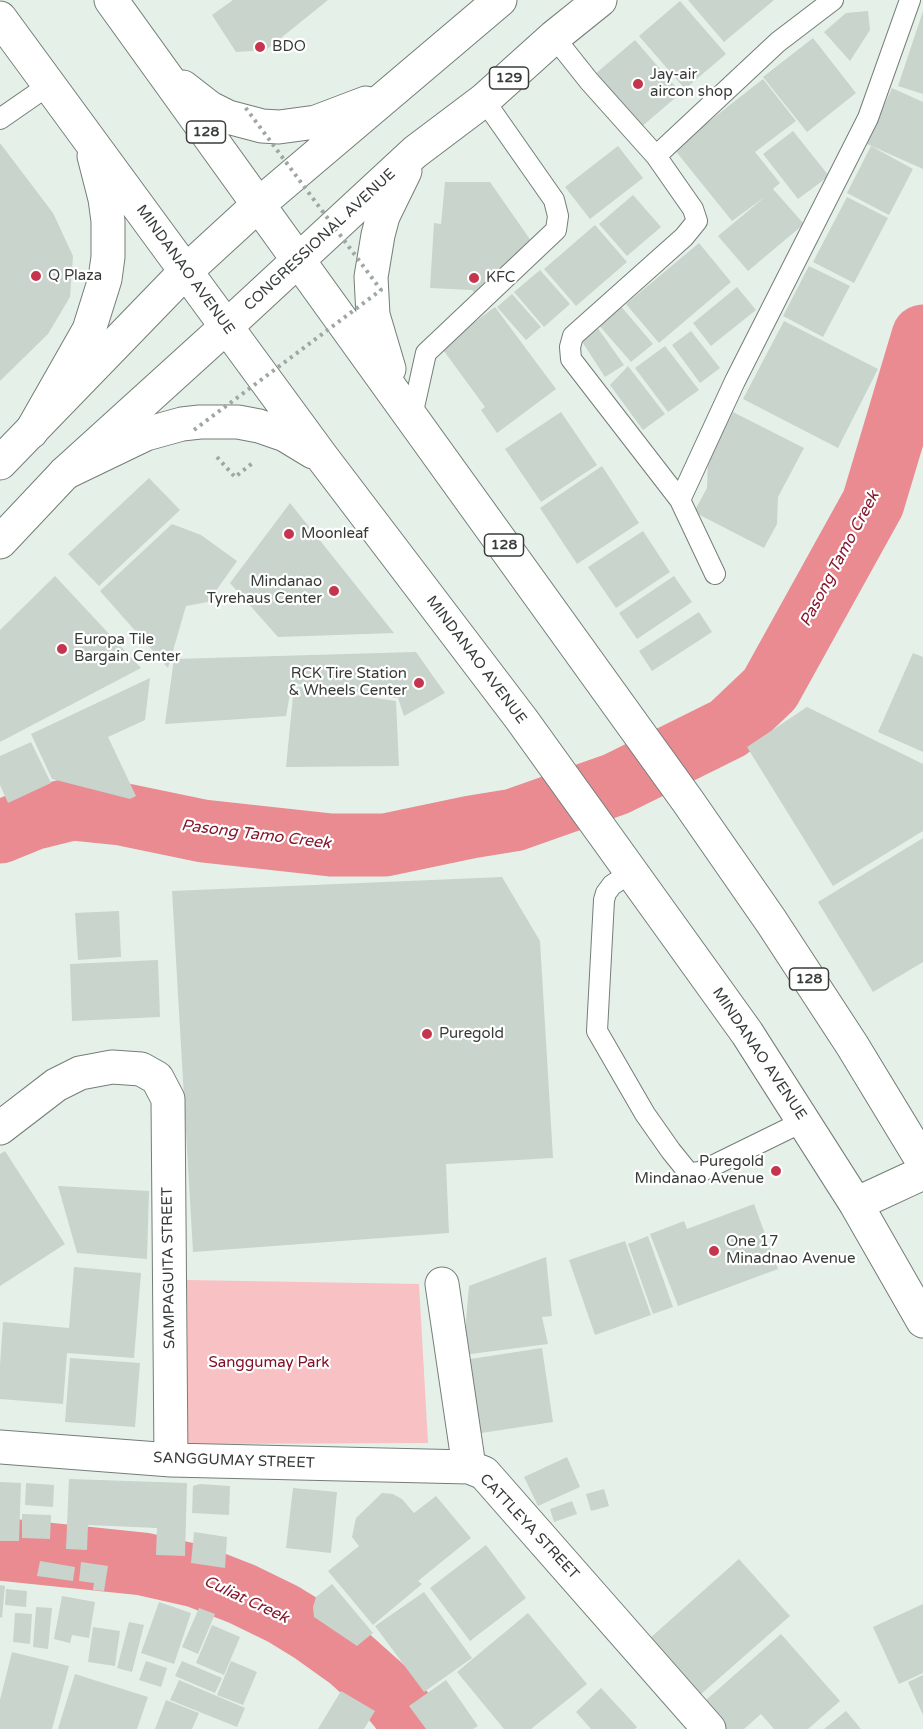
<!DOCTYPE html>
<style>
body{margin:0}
canvas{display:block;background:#e4f0e8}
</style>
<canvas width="923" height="1729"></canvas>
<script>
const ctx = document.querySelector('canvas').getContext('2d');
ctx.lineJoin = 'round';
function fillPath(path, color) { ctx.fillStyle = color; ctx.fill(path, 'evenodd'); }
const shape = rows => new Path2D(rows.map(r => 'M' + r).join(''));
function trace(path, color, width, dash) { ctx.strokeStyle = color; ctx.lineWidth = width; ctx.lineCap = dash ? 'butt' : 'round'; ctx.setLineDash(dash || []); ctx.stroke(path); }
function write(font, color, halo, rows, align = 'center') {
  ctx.font = font + ' "Varela Round",sans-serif'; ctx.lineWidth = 4.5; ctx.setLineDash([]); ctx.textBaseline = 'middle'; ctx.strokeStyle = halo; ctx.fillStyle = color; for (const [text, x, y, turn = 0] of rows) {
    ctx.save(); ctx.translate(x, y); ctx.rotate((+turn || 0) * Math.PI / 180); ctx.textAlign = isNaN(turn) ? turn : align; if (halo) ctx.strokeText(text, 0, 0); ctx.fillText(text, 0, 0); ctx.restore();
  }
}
fillPath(shape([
 [187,1280,419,1284,428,1443,188,1444]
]), '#f8c1c3');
trace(shape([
 [0,832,32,819,72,809,121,814,203,831,331,845,385,845,471,827,514,820,616,784,729,728,770,689,873,503,923,336],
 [0,1549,143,1564,196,1576,242,1594,283,1614,314,1633,349,1658,387,1692,417,1729]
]), '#e98b91', 63);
fillPath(shape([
 [233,0,328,0,266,50,236,52,212,15],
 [688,0,774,0,724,42],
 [680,1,726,54,685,89,639,36],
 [868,11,870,30,850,61,824,32,846,13],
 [923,11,923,94,898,86],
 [813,38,856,93,807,132,763,77],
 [635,40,681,93,640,128,594,75],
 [763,79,796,121,755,152,780,183,773,189,804,224,748,271,718,236,766,196,732,221,674,149],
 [892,88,923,102,923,169,867,144],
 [793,131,829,176,798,199,763,154],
 [0,143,53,213,73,256,70,297,48,334,0,381],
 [618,146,643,178,590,219,565,187],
 [871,146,913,169,889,215,847,193],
 [445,182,490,182,543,258,483,303,472,290,430,288,434,223,441,224],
 [633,195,661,227,627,256,599,224],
 [847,197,888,218,854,283,813,262],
 [595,225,627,262,576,306,544,269],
 [699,243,731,282,659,343,626,304],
 [809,266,850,286,823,337,783,316],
 [540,270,570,304,544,327,514,292],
 [737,287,756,310,711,346,693,323],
 [512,294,541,327,526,340,497,307],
 [619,304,653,344,631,362,597,323],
 [495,307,556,389,497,433,481,410,485,407,441,347],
 [784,321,878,369,838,448,743,399],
 [597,327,624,365,605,377,581,340],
 [691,331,720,368,700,383,672,345],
 [665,346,699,390,668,412,635,368],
 [628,366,665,414,643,430,610,385],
 [561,412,597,465,541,502,505,449],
 [733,412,804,448,778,497,777,524,764,548,694,512,707,488,708,461],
 [602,466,639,523,577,564,540,508],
 [149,478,180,510,99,586,68,554],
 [290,503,394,633,278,637,230,583],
 [172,524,201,535,237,561,208,602,186,606,168,668,100,591],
 [643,531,670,572,616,608,588,567],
 [55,576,141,668,0,742,0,630],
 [674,576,692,602,637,639,619,613],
 [699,612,712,632,652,671,639,651],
 [416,652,445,693,404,716,398,698,292,683,286,716,165,724,174,659],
 [913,653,923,657,923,752,878,732],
 [150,678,145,720,108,737,136,796,130,799,52,779,31,734],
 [294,686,396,701,399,766,286,767],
 [807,707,923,764,923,831,833,886,747,747],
 [31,742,51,783,8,803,0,785,0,756],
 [923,838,923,962,873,992,818,902],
 [502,877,540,941,553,1158,446,1164,449,1233,193,1252,172,891],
 [119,911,121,957,78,960,75,913],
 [158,960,160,1017,72,1021,70,964],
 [5,1151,65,1244,0,1286,0,1154],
 [58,1186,149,1191,147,1259,77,1253],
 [754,1204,778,1269,678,1306,650,1234,684,1221,687,1229],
 [648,1236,673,1307,653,1314,628,1244],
 [625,1241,651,1315,595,1335,569,1260],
 [546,1257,552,1316,542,1317,548,1344,463,1355,469,1286],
 [74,1267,141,1273,134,1358,67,1353,63,1404,0,1399,0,1365,3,1322,69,1328],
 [542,1348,553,1422,475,1434,464,1360],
 [70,1358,140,1363,135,1427,65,1422],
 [567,1457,580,1487,538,1506,524,1477],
 [69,1479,187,1483,185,1556,156,1555,157,1528,88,1525,87,1550,66,1549],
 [0,1482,21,1483,19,1541,0,1541],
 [26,1483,54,1485,53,1507,25,1505],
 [200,1484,230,1486,229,1515,192,1513,193,1486],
 [293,1488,337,1492,331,1553,286,1548],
 [604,1489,609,1506,591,1511,586,1494],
 [382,1493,393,1494,402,1499,414,1513,436,1496,471,1538,418,1581,422,1584,373,1625,328,1571,359,1546,352,1537,356,1518],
 [572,1501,577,1514,554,1522,550,1509],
 [22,1514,51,1515,50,1539,22,1538],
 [194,1532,227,1537,225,1568,191,1563],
 [486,1545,526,1598,470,1641,430,1588],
 [739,1559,790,1616,700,1695,649,1639],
 [40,1561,75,1567,73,1581,37,1576],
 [81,1562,108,1566,104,1591,93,1590,94,1583,79,1581],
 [332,1584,373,1633,357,1646,314,1617,313,1607,316,1597],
 [0,1585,5,1586,2,1618,0,1617],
 [6,1589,27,1591,26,1607,5,1605],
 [424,1592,472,1658,424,1692,375,1626],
 [62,1596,95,1602,89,1638,72,1635,70,1643,54,1639],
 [159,1602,191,1613,174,1664,141,1653],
 [923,1604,923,1673,899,1684,873,1627],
 [36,1607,52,1608,48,1649,33,1647],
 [199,1608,215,1614,198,1654,182,1647],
 [15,1613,32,1614,30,1644,13,1642],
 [528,1613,587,1684,531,1729,504,1729,457,1672],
 [129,1622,144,1625,132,1672,117,1668],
 [212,1625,240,1637,224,1675,196,1663],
 [93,1627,120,1631,115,1666,88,1662],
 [781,1634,840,1701,808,1729,774,1729,761,1714,744,1729,717,1729,698,1707],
 [12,1652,69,1666,52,1729,0,1729,0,1700],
 [146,1661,167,1668,161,1687,139,1680],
 [182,1661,222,1678,215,1693,175,1676],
 [231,1661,257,1672,243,1705,217,1695],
 [75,1674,148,1697,137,1729,58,1729],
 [923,1675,923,1715,908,1682],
 [179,1680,245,1708,237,1727,170,1700],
 [446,1680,478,1726,473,1729,426,1729,409,1706],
 [601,1688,637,1727,635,1729,591,1729,576,1712],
 [341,1691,375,1711,364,1729,318,1729],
 [166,1700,199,1713,192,1729,155,1729],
 [846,1711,861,1729,824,1729]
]), '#c9d4cd');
const service = shape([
 [554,37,589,81,656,156,693,209,697,221,684,237,573,336,570,347,571,359,680,500,715,574],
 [0,119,49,85],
 [656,156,778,42,833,0],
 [412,416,426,353,556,230,558,216,554,200,484,100],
 [680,500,735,381,868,118,910,0],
 [632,872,612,885,606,893,604,900,597,1031,645,1114,671,1151,688,1172,692,1173,700,1172,804,1121]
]);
const minor = shape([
 [0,1128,56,1085,80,1073,112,1067,141,1069,157,1078,168,1099,171,1460],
 [442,1284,469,1467],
 [0,1447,171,1460,469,1467,484,1473,709,1729]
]);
const secondary = shape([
 [0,463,185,272],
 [0,542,65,473,226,327]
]);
const primary = shape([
 [111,0,687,800,771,921,852,1045,923,1162],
 [0,18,322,457,522,720,747,1033,856,1204,923,1321],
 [183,87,210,108,228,117,262,126,279,127,316,122,366,103],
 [185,272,258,205,500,0],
 [226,327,415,152,484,100,554,37,600,0],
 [389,369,373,315,371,277,378,235,383,216,405,171],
 [31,432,89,330,105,279,108,257,108,221,105,199,94,156],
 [65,473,146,434,182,424,200,422,238,422,259,426,285,435,313,452],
 [856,1204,923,1173]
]);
trace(service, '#747e77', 22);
trace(minor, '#747e77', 35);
trace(secondary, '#747e77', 35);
trace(primary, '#747e77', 35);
trace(shape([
 [217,457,235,477,255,461]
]), '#9ea7a1', 4, [3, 4.5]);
trace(service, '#fff', 20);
trace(minor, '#fff', 33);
trace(secondary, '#fff', 33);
trace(primary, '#fff', 33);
trace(shape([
 [194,430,381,290,245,107]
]), '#9ea7a1', 4, [3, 4.5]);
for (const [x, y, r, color] of [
 [260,47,6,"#c5354d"],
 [638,84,6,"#c5354d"],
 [36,276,6,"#c5354d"],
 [474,278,6,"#c5354d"],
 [289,534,6,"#c5354d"],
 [334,591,6,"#c5354d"],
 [62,649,6,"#c5354d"],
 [419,683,6,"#c5354d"],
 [427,1034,6,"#c5354d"],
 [776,1171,6,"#c5354d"],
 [714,1251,6,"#c5354d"]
]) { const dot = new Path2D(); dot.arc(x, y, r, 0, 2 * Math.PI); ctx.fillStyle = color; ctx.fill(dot); trace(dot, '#fff', 2); }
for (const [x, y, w] of [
 [509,78,39],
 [206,132,39],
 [504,545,39],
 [809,979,39]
]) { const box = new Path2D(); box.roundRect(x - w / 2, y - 11, w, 22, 4.5); ctx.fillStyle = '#fff'; ctx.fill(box); trace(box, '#383c39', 1.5); }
write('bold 14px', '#383c39', null, [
 ["129",509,78],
 ["128",206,132],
 ["128",504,545],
 ["128",809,979]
]);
write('15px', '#383c39', '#fff', [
 ["BDO",272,47],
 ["Jay-air",650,75],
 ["aircon shop",650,92],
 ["Q Plaza",48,276],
 ["KFC",486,278],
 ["Moonleaf",301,534],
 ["Mindanao",322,582,"right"],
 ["Tyrehaus Center",322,599,"right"],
 ["Europa Tile",74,640],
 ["Bargain Center",74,657],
 ["RCK Tire Station",407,674,"right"],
 ["& Wheels Center",407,691,"right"],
 ["Puregold",439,1034],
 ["Puregold",764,1162,"right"],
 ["Mindanao Avenue",764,1179,"right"],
 ["One 17",726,1242],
 ["Minadnao Avenue",726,1259]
], 'left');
write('15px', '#383c39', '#fff', [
 ["CONGRESSIONAL AVENUE",320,240,-43],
 ["MINDANAO AVENUE",185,270,54],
 ["MINDANAO AVENUE",476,660,53],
 ["MINDANAO AVENUE",759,1054,56],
 ["SAMPAGUITA STREET",169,1268,-91],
 ["SANGGUMAY STREET",234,1461,2],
 ["CATTLEYA STREET",529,1527,47]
]);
write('15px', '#800f28', '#fff', [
 ["Sanggumay Park",269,1363]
]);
write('italic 16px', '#87182e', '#fff', [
 ["Pasong Tamo Creek",840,559,-62],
 ["Pasong Tamo Creek",256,835,7],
 ["Culiat Creek",246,1600,25]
]);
</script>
